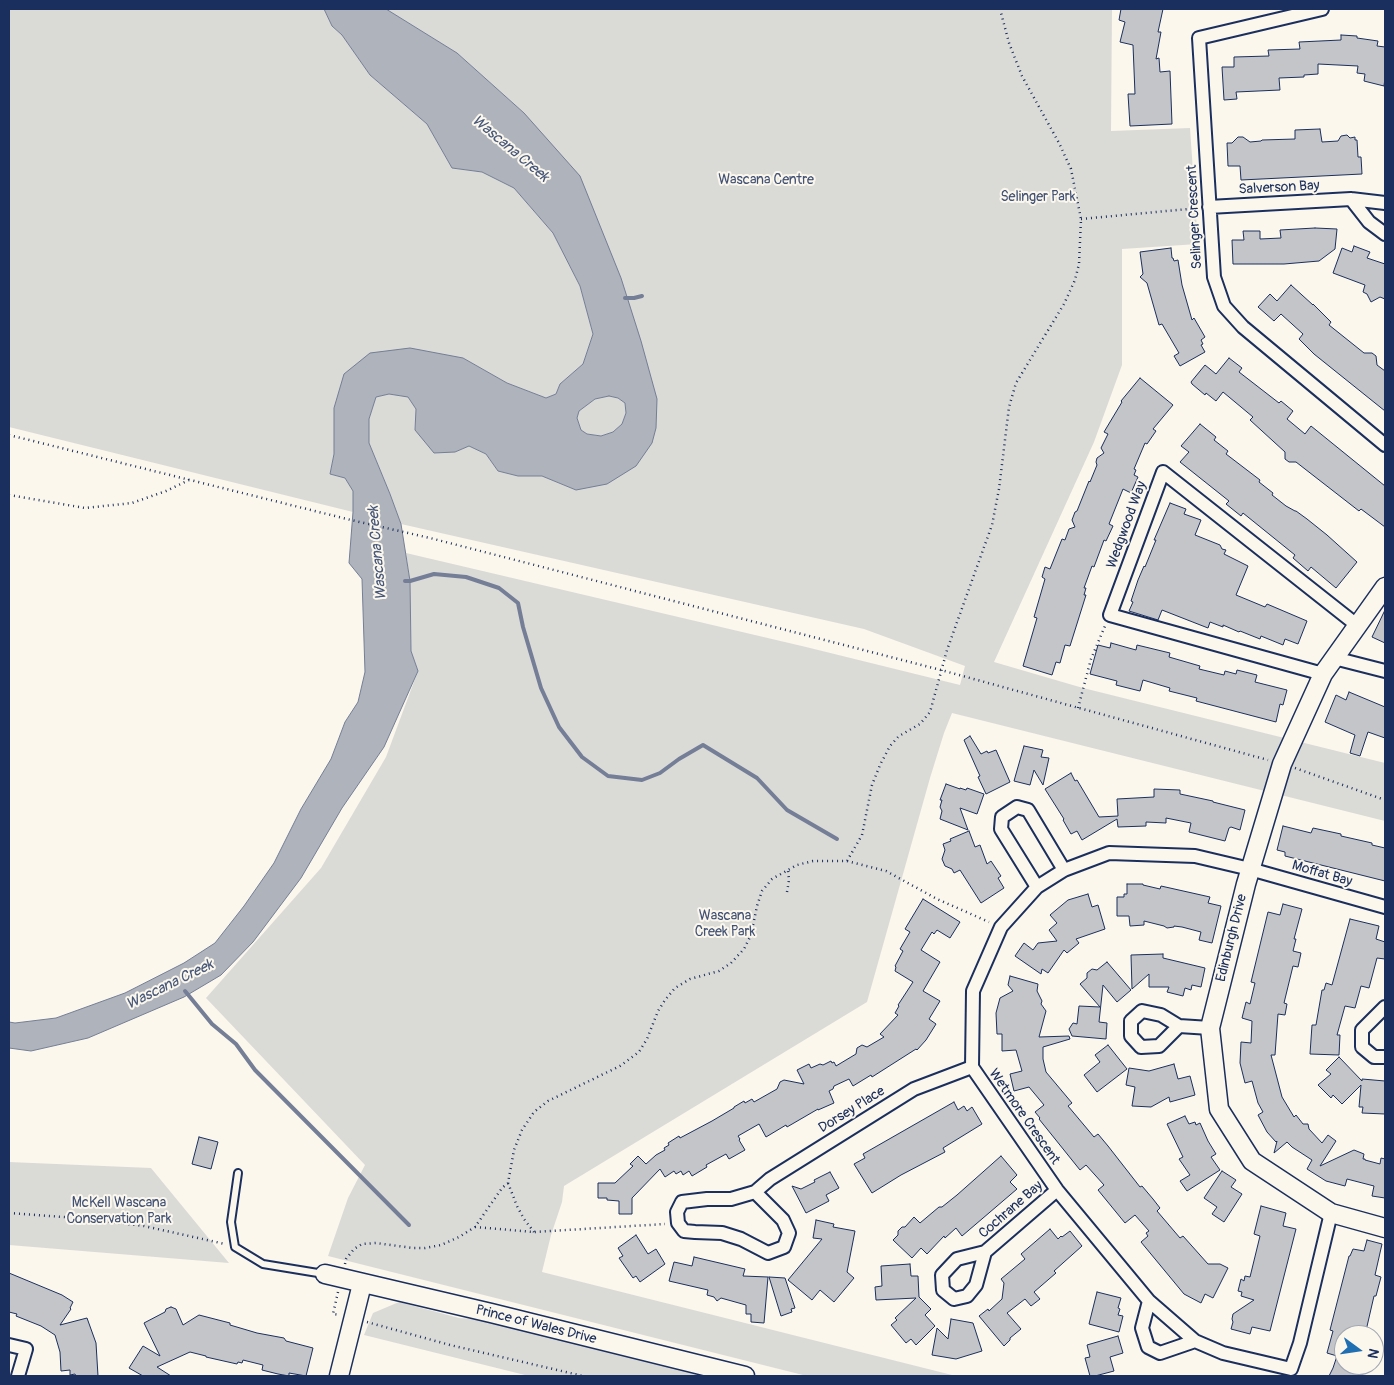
<!DOCTYPE html>
<style>
body{margin:0}
#map{position:relative;width:1394px;height:1385px;overflow:hidden;background:#fbf7ec;font-family:Pangolin,sans-serif}
canvas{display:block}
.frame{position:absolute;inset:0;border:10px solid #1b2f5e;pointer-events:none}
.north{position:absolute;left:1334px;top:1325px;width:50px;height:50px;box-sizing:border-box;background:#fbf7ec;border:1px solid #a1a7b3;border-radius:50%;rotate:104deg;font-size:14px;font-weight:700;line-height:20px;text-align:center;color:#1b2f5e}
.north::after{content:'';display:block;margin:auto;width:18px;height:22px;background:#1f6fb2;clip-path:polygon(50% 0,100% 100%,50% 72%,0 100%)}
</style>
<div id="map">
<canvas width="1394" height="1385"></canvas>
<div class="frame"></div>
<div class="north">N</div>
</div>
<script>
const ctx = document.querySelector('canvas').getContext('2d');
ctx.lineJoin = 'round';
function fillPath(path, color) { ctx.fillStyle = color; ctx.fill(path, 'evenodd'); }
const shape = rows => new Path2D(rows.map(r => 'M' + r).join(''));
function trace(path, color, width, dash) { ctx.strokeStyle = color; ctx.lineWidth = width; ctx.lineCap = dash ? 'butt' : 'round'; ctx.setLineDash(dash || []); ctx.stroke(path); }
function write(font, color, halo, rows, align = 'center') {
  ctx.font = font + ' Pangolin,sans-serif'; ctx.lineWidth = 4; ctx.setLineDash([]); ctx.textBaseline = 'middle'; ctx.strokeStyle = halo; ctx.fillStyle = color; for (const [text, x, y, turn = 0] of rows) {
    ctx.save(); ctx.translate(x, y); ctx.rotate((+turn || 0) * Math.PI / 180); ctx.textAlign = isNaN(turn) ? turn : align; if (halo) ctx.strokeText(text, 0, 0); ctx.fillText(text, 0, 0); ctx.restore();
  }
}
fillPath(shape([
 [9,9,324,9,332,26,342,35,370,75,427,124,452,168,482,172,514,188,553,233,580,286,593,334,583,364,560,384,556,394,546,398,507,383,463,358,334,408,334,454,330,474,345,478,353,491,353,512,9,427],
 [386,9,1112,9,1111,131,1190,128,1198,244,1122,249,1122,365,1094,442,994,662,1083,688,1385,763,1385,821,952,713,944,733,930,778,867,1002,564,1186,562,1202,551,1235,542,1272,956,1376,807,1376,328,1256,348,1198,365,1165,206,998,321,868,386,757,418,671,411,651,410,581,406,553,806,647,960,685,965,666,864,629,401,524,390,494,369,443,369,419,376,397,389,394,408,396,416,409,415,430,455,452,469,446,486,454,498,471,518,476,542,476,576,490,652,443,524,113,457,53],
 [609,396,618,398,625,403,626,413,622,424,613,432,601,436,587,434,581,430,577,418,579,411,595,399],
 [9,1162,151,1168,229,1263,9,1245],
 [399,1302,459,1318,507,1321,727,1376,529,1376,364,1335,373,1313]
]), '#dadad7');
const water = shape([
 [324,9,386,9,457,53,524,113,580,176,621,278,641,341,657,399,656,428,652,443,636,466,607,484,576,490,542,476,518,476,498,471,486,454,469,446,455,452,434,453,415,430,416,409,408,397,389,394,376,397,369,419,369,443,390,494,401,524,410,581,411,651,418,671,384,747,342,808,301,878,253,942,221,975,184,997,88,1038,31,1051,9,1048,9,1022,15,1023,56,1018,125,993,184,963,215,943,244,906,274,863,301,809,331,759,345,722,358,702,365,672,362,579,349,563,353,512,353,491,345,478,330,474,334,454,334,408,344,374,370,353,410,348,463,358,507,383,546,398,556,394,560,384,583,364,593,334,580,286,553,233,514,188,482,172,452,168,427,124,370,75,342,35,332,26,324,9],
 [609,396,618,398,625,403,626,413,622,424,613,432,601,436,587,434,581,430,577,418,579,411,595,399,609,396]
]);
fillPath(water, '#afb3bb');
trace(water, '#747e96', 1);
trace(shape([
 [625,298,634,298,642,296],
 [405,581,410,581,434,574,466,577,499,588,518,603,523,627,541,688,559,727,582,757,608,776,642,780,660,773,679,759,703,745,757,778,787,810,837,839],
 [185,991,212,1024,236,1044,255,1070,409,1225]
]), '#747e96', 4);
const building = shape([
 [1121,9,1163,9,1158,32,1161,32,1156,59,1159,58,1160,72,1170,71,1172,124,1130,126,1128,94,1135,94,1133,45,1120,42,1125,22,1119,20,1121,9],
 [1341,35,1357,36,1357,38,1378,41,1377,46,1385,47,1385,78,1384,86,1364,81,1365,74,1357,73,1358,66,1318,64,1318,74,1304,75,1304,77,1279,78,1280,90,1236,92,1237,99,1224,100,1222,67,1234,67,1234,57,1269,56,1268,50,1300,49,1299,42,1341,40,1341,35],
 [1320,129,1322,142,1338,141,1341,136,1347,135,1350,138,1355,137,1355,140,1357,140,1358,157,1361,157,1362,174,1241,180,1240,166,1228,166,1227,143,1232,143,1238,137,1243,137,1250,142,1261,141,1262,140,1295,139,1295,130,1320,129],
 [1315,228,1337,229,1335,249,1319,261,1284,264,1233,264,1232,240,1244,240,1243,231,1260,231,1260,239,1281,238,1280,230,1315,228],
 [1354,246,1370,252,1367,258,1385,264,1385,299,1380,297,1371,302,1367,294,1363,292,1365,285,1333,273,1342,248,1352,252,1354,246],
 [1171,248,1172,258,1173,258,1174,261,1178,260,1182,285,1192,320,1194,318,1205,337,1201,340,1203,344,1201,345,1205,352,1180,366,1174,356,1179,353,1162,324,1159,325,1147,283,1140,277,1143,274,1140,252,1171,248],
 [1291,285,1313,305,1313,304,1331,322,1329,325,1364,353,1372,353,1376,356,1377,365,1385,371,1385,411,1314,354,1299,339,1303,334,1281,314,1274,321,1258,307,1270,294,1277,301,1291,285],
 [1229,358,1242,368,1239,372,1279,403,1281,401,1293,411,1287,419,1305,434,1311,426,1385,486,1385,527,1361,509,1359,511,1296,462,1289,462,1285,459,1285,452,1250,420,1253,417,1223,392,1216,401,1206,393,1205,395,1192,384,1191,382,1205,365,1216,374,1229,358],
 [1140,378,1173,405,1153,429,1156,431,1147,444,1145,443,1134,469,1136,470,1134,475,1138,477,1131,493,1123,489,1109,524,1113,526,1106,541,1104,540,1094,567,1092,566,1084,588,1086,588,1084,595,1086,595,1070,646,1065,645,1060,663,1056,662,1052,675,1023,666,1037,618,1034,617,1045,579,1042,577,1045,567,1050,569,1062,539,1065,540,1069,529,1075,527,1072,520,1075,512,1077,511,1089,481,1090,482,1097,465,1096,462,1097,458,1104,453,1101,448,1108,434,1104,432,1122,402,1121,401,1140,378],
 [1200,424,1216,437,1214,440,1228,451,1226,454,1260,480,1259,482,1273,493,1272,495,1286,506,1295,511,1296,511,1307,519,1327,535,1357,562,1336,588,1311,567,1308,571,1293,558,1295,555,1243,513,1241,516,1226,504,1229,501,1180,462,1189,452,1181,446,1200,424],
 [1170,503,1186,509,1184,514,1201,520,1195,535,1220,545,1222,549,1226,550,1224,554,1248,566,1236,595,1265,607,1267,604,1307,621,1298,644,1285,639,1283,645,1261,636,1260,639,1240,631,1239,632,1223,625,1223,627,1210,622,1208,628,1162,610,1158,620,1129,611,1133,602,1131,601,1138,580,1144,566,1145,567,1156,540,1154,540,1170,503],
 [1385,610,1385,643,1372,637,1385,610],
 [1111,643,1136,650,1137,645,1170,653,1169,657,1200,666,1199,669,1224,675,1225,671,1236,674,1237,670,1257,675,1255,682,1287,690,1283,705,1280,704,1276,722,1196,701,1197,698,1169,691,1170,688,1143,680,1140,691,1116,685,1117,681,1090,674,1098,645,1110,648,1111,643],
 [1349,692,1385,707,1385,738,1368,732,1360,756,1350,753,1355,735,1325,722,1336,695,1346,700,1349,692],
 [970,736,981,754,987,751,988,753,996,750,1010,782,986,794,978,777,980,776,964,740,970,736],
 [1024,746,1043,750,1041,757,1049,758,1043,785,1034,770,1030,785,1014,781,1024,746],
 [1071,773,1075,781,1077,780,1099,817,1118,816,1117,799,1154,797,1154,789,1180,790,1180,794,1213,801,1213,802,1245,810,1240,830,1231,827,1229,828,1225,841,1189,832,1191,823,1166,818,1166,823,1146,822,1146,826,1118,827,1117,819,1082,840,1077,831,1071,834,1063,820,1064,819,1045,789,1071,773],
 [946,784,960,789,960,788,966,790,967,788,984,794,977,814,960,808,968,830,940,819,942,811,940,807,942,800,940,800,946,784],
 [1283,826,1311,833,1313,828,1341,834,1341,836,1372,843,1372,845,1385,848,1385,881,1285,856,1285,852,1277,850,1283,826],
 [969,831,975,847,980,845,987,864,991,861,1001,876,998,878,1004,888,981,903,960,870,954,873,952,869,945,866,942,859,945,850,943,844,951,841,950,839,969,831],
 [1127,884,1143,884,1143,885,1160,889,1161,886,1210,897,1208,903,1221,906,1212,943,1199,940,1201,932,1182,927,1174,926,1174,927,1167,928,1164,926,1144,921,1144,925,1130,926,1129,916,1117,916,1117,897,1124,897,1124,894,1127,894,1127,884],
 [1088,894,1092,907,1098,905,1105,929,1076,939,1079,943,1067,953,1064,950,1048,973,1042,969,1041,974,1015,956,1024,943,1033,950,1038,943,1057,941,1049,930,1057,923,1050,915,1068,900,1088,894],
 [923,899,960,922,950,938,937,930,934,934,932,932,921,950,940,962,923,991,940,1001,929,1019,936,1024,926,1040,917,1050,916,1049,872,1077,871,1075,853,1086,849,1079,834,1086,833,1089,829,1091,834,1103,818,1110,818,1109,787,1127,786,1125,766,1137,759,1124,738,1136,740,1139,739,1140,745,1150,729,1159,726,1154,706,1165,707,1167,692,1176,689,1171,683,1175,681,1171,676,1174,674,1171,665,1177,660,1169,632,1198,632,1214,619,1214,619,1201,607,1200,607,1198,598,1198,598,1183,615,1183,633,1166,630,1164,638,1156,646,1164,656,1155,665,1150,664,1148,669,1145,668,1143,679,1136,680,1138,712,1121,734,1108,734,1107,744,1101,745,1103,752,1099,754,1102,777,1089,780,1082,784,1080,804,1084,797,1070,809,1064,811,1068,820,1064,823,1065,831,1061,832,1063,834,1062,836,1066,856,1054,857,1048,862,1045,867,1047,884,1037,880,1034,898,1015,895,1013,899,1006,898,1005,913,982,895,971,896,967,895,966,903,951,900,949,910,932,905,929,923,899],
 [1283,904,1302,909,1294,939,1296,939,1293,951,1301,953,1298,967,1293,966,1284,1003,1287,1004,1285,1015,1278,1014,1275,1055,1271,1055,1282,1097,1294,1117,1296,1115,1303,1124,1308,1124,1309,1129,1322,1143,1328,1135,1336,1141,1320,1166,1354,1150,1364,1154,1363,1159,1365,1159,1365,1160,1380,1164,1381,1158,1385,1159,1385,1198,1372,1196,1374,1186,1347,1179,1345,1186,1326,1181,1307,1169,1312,1160,1292,1147,1287,1142,1274,1153,1277,1141,1276,1142,1267,1132,1258,1115,1263,1112,1258,1103,1252,1081,1245,1083,1240,1063,1241,1042,1251,1043,1252,1021,1242,1018,1246,1002,1250,1004,1255,983,1251,982,1268,912,1280,915,1283,904],
 [1350,919,1379,926,1376,939,1385,942,1385,959,1377,958,1369,988,1361,986,1355,1008,1345,1006,1337,1035,1340,1035,1339,1055,1310,1054,1312,1025,1316,1025,1322,990,1324,990,1326,983,1332,985,1350,919],
 [1163,954,1163,958,1205,968,1201,987,1192,985,1191,990,1185,988,1183,996,1167,992,1169,987,1149,987,1149,974,1132,989,1131,955,1163,954],
 [1107,962,1131,990,1117,1002,1103,985,1099,1022,1107,1023,1106,1039,1072,1036,1069,1029,1073,1023,1077,1024,1079,1006,1100,1007,1080,984,1087,978,1087,973,1092,969,1097,970,1107,962],
 [1010,976,1038,984,1037,991,1042,1001,1041,1004,1046,1011,1039,1037,1069,1036,1070,1039,1043,1047,1043,1059,1046,1072,1072,1103,1068,1106,1094,1137,1098,1134,1108,1146,1140,1187,1142,1186,1153,1199,1160,1208,1157,1211,1180,1238,1183,1236,1208,1264,1220,1264,1228,1268,1213,1298,1205,1294,1201,1303,1184,1294,1141,1242,1148,1236,1146,1233,1149,1231,1135,1215,1125,1223,1098,1190,1104,1185,1086,1165,1080,1170,1039,1119,1040,1118,1035,1112,1044,1105,1029,1087,1014,1091,1010,1074,1022,1071,1016,1050,1002,1051,1002,1034,997,1034,996,1013,1000,998,1013,991,1008,985,1010,976],
 [1108,1045,1127,1069,1097,1092,1084,1075,1100,1062,1095,1055,1108,1045],
 [1339,1057,1362,1081,1362,1079,1385,1081,1385,1114,1362,1113,1363,1107,1359,1107,1361,1085,1342,1104,1333,1095,1331,1098,1318,1085,1331,1074,1326,1070,1339,1057],
 [1174,1064,1178,1079,1190,1076,1195,1095,1170,1102,1169,1097,1151,1107,1132,1106,1135,1087,1126,1085,1129,1068,1149,1071,1174,1064],
 [954,1102,958,1110,964,1106,967,1111,972,1107,982,1124,943,1148,945,1152,901,1175,872,1193,854,1164,865,1158,863,1154,954,1102],
 [1185,1116,1189,1124,1195,1122,1196,1125,1200,1123,1208,1141,1216,1154,1211,1157,1220,1170,1187,1191,1180,1181,1190,1175,1179,1159,1183,1157,1167,1124,1185,1116],
 [199,1137,218,1142,211,1169,192,1164,199,1137],
 [1001,1156,1017,1175,1010,1182,1017,1189,962,1236,956,1228,945,1238,944,1236,927,1254,921,1248,912,1258,893,1240,898,1235,898,1231,902,1227,905,1227,914,1217,920,1223,939,1207,942,1207,957,1195,1001,1156],
 [1222,1171,1236,1180,1231,1187,1242,1194,1224,1222,1212,1214,1217,1207,1204,1198,1222,1171],
 [830,1172,839,1188,826,1195,829,1201,806,1213,792,1186,801,1189,815,1182,814,1180,830,1172],
 [1261,1206,1286,1213,1283,1226,1296,1229,1270,1331,1252,1327,1250,1334,1231,1329,1233,1322,1232,1319,1233,1314,1254,1300,1241,1296,1242,1292,1238,1291,1241,1279,1244,1281,1245,1276,1250,1277,1260,1236,1254,1234,1261,1206],
 [816,1220,834,1224,833,1227,855,1231,847,1272,854,1278,834,1302,820,1290,812,1300,788,1280,822,1239,813,1238,816,1220],
 [1050,1229,1058,1239,1061,1236,1062,1237,1070,1231,1082,1246,1054,1271,1056,1273,1034,1292,1040,1299,1031,1306,1025,1299,1007,1313,1021,1329,1010,1338,1010,1340,1004,1346,979,1316,988,1309,989,1311,1002,1299,1004,1283,1001,1279,1025,1259,1021,1254,1050,1229],
 [636,1235,648,1254,656,1249,665,1264,640,1282,636,1276,633,1278,619,1258,623,1256,618,1248,636,1235],
 [1367,1240,1382,1244,1375,1275,1381,1277,1376,1296,1374,1296,1365,1335,1344,1335,1344,1365,1360,1365,1358,1376,1329,1376,1333,1368,1337,1356,1327,1353,1333,1331,1330,1330,1349,1256,1350,1256,1353,1249,1364,1251,1367,1240],
 [694,1257,745,1269,743,1276,768,1277,764,1323,751,1322,751,1314,746,1314,746,1305,721,1298,717,1301,714,1297,707,1295,708,1290,669,1281,674,1262,692,1266,694,1257],
 [910,1264,911,1276,918,1276,919,1297,931,1309,925,1315,935,1326,916,1345,911,1339,906,1343,891,1325,897,1320,895,1318,916,1298,876,1300,875,1287,882,1286,881,1266,910,1264],
 [9,1273,62,1295,73,1302,70,1308,71,1309,60,1325,87,1318,96,1343,98,1376,76,1376,75,1374,70,1375,70,1370,61,1371,60,1352,55,1335,41,1326,16,1316,17,1314,9,1312,9,1273],
 [769,1277,785,1278,795,1308,791,1309,792,1312,781,1316,769,1277],
 [1097,1292,1121,1298,1118,1308,1120,1309,1118,1315,1123,1316,1119,1332,1089,1324,1097,1292],
 [171,1307,176,1309,183,1325,199,1315,230,1323,230,1325,257,1333,284,1338,286,1341,313,1348,306,1376,289,1373,289,1376,278,1374,262,1370,263,1365,243,1360,242,1363,238,1362,237,1364,206,1357,206,1356,190,1352,157,1367,171,1376,143,1376,129,1368,143,1346,160,1356,144,1323,165,1312,166,1309,171,1307],
 [951,1319,973,1323,982,1351,956,1359,932,1355,937,1328,948,1339,951,1319],
 [1118,1336,1123,1353,1110,1357,1114,1371,1095,1376,1090,1376,1085,1358,1090,1357,1087,1345,1118,1336]
]);
fillPath(building, '#c3c5c9');
trace(building, '#1b2f5e', 1);
const lane = shape([
 [238,1173,231,1222,235,1247,263,1264,324,1274]
]);
const street = shape([
 [1322,9,1199,38,1214,277,1224,306,1243,327,1385,445],
 [1351,199,1369,222,1385,234],
 [1209,207,1351,199,1385,203],
 [1334,658,1385,671],
 [1323,674,1110,615,1163,472,1358,626],
 [1037,887,1001,829,1002,817,1017,807,1028,810,1064,870],
 [1385,1007,1362,1030,1362,1047,1374,1057,1385,1057],
 [1179,1026,1159,1046,1141,1047,1131,1036,1131,1021,1142,1011,1161,1015,1179,1026,1210,1028],
 [755,1192,783,1220,789,1233,784,1247,768,1253,741,1239,722,1233,695,1232,684,1231,678,1223,677,1212,682,1202,707,1199,731,1199,755,1192,770,1179,914,1089,972,1067],
 [1331,1213,1300,1343,1291,1369,1223,1353,1195,1341,1149,1301,1057,1190,972,1067,973,991,1001,927,1037,887,1064,870,1109,853,1195,856,1250,869,1385,907],
 [985,1252,976,1285,967,1296,954,1299,943,1290,942,1275,957,1259,985,1252,1057,1190],
 [1149,1301,1142,1328,1148,1347,1160,1353,1195,1341],
 [9,1345,26,1349,18,1376]
]);
const secondary = shape([
 [1385,587,1323,674,1282,764,1246,884,1210,1028,1219,1109,1252,1161,1331,1213,1385,1228],
 [325,1274,491,1313,745,1376],
 [339,1376,362,1284]
]);
trace(lane, '#1b2f5e', 10);
trace(street, '#1b2f5e', 16);
trace(secondary, '#1b2f5e', 21);
trace(shape([
 [1081,219,1199,208],
 [9,435,351,520,430,538,941,670,1268,760],
 [9,495,85,508,132,503,166,491,189,480],
 [1078,708,1091,659,1105,626],
 [1295,768,1385,800],
 [847,861,886,871,937,899,989,922],
 [787,892,789,880,788,870],
 [508,1183,517,1206,524,1219,534,1232],
 [9,1213,77,1218,144,1226,225,1244],
 [475,1227,534,1232,665,1224],
 [345,1264,346,1259,354,1249,362,1244,376,1243,413,1248,425,1248,441,1245,459,1237,475,1227,502,1188,508,1183,514,1150,522,1130,534,1112,548,1101,620,1066,639,1052,647,1039,658,1011,665,1000,675,988,690,979,719,971,731,963,744,949,751,935,757,906,762,891,772,879,797,865,813,861,847,861,862,835,872,785,880,765,890,746,899,736,920,724,930,712,947,650,992,525,999,489,1009,407,1016,383,1064,304,1075,280,1079,264,1081,219,1071,169,1059,143,1022,76,1009,43,1000,9],
 [338,1292,333,1314,340,1315],
 [367,1322,450,1345,583,1376]
]), '#1b2f5e', 2.5, [1, 4]);
trace(lane, '#fbf7ec', 6);
trace(street, '#fbf7ec', 12);
trace(secondary, '#fbf7ec', 18);
write('14px', '#415176', '#fbf7ec', [
 ["Wascana Centre",766,180],
 ["Selinger Park",1038,197],
 ["Wascana",725,916],
 ["Creek Park",725,932],
 ["McKell Wascana",119,1203],
 ["Conservation Park",119,1219]
]);
write('14px', '#1b2f5e', '#fbf7ec', [
 ["Salverson Bay",1279,188,-3],
 ["Selinger Crescent",1195,217,-93],
 ["Wedgwood Way",1127,525,-70],
 ["Moffat Bay",1322,874,16],
 ["Edinburgh Drive",1232,938,-76],
 ["Dorsey Place",852,1110,-32],
 ["Wetmore Crescent",1024,1117,55],
 ["Cochrane Bay",1011,1210,-41],
 ["Prince of Wales Drive",536,1325,14]
]);
write('italic 15px', '#47577a', '#fbf7ec', [
 ["Wascana Creek",510,149,40],
 ["Wascana Creek",378,553,-95],
 ["Wascana Creek",170,985,-26]
]);
</script>
